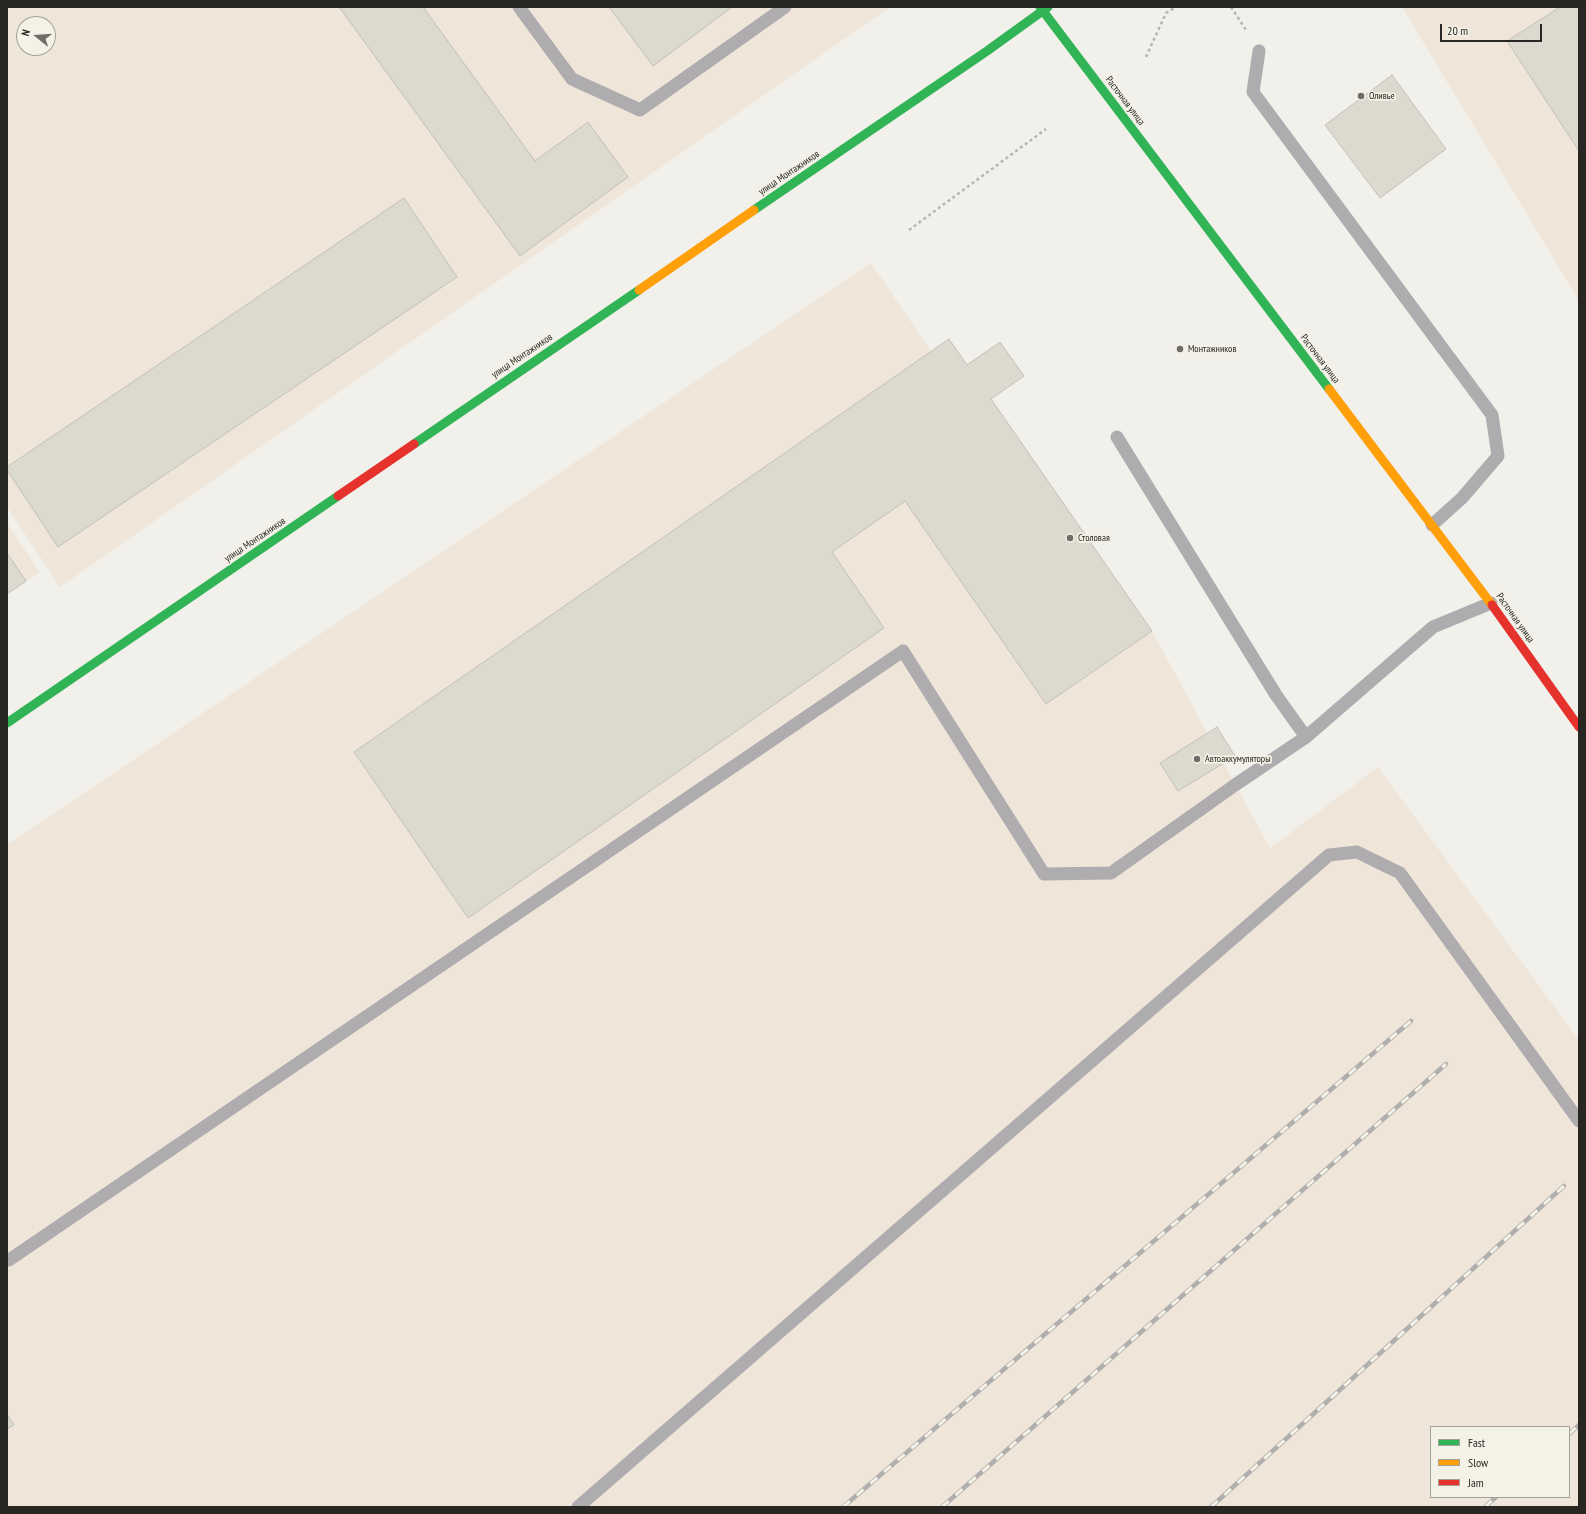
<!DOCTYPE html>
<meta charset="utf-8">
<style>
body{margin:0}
#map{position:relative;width:1586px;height:1514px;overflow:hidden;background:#f1f0ea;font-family:"PT Sans Narrow",sans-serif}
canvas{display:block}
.frame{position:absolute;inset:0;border:8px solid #282723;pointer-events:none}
.legend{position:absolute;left:1430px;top:1426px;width:140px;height:72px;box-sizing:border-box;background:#f4f2e7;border:1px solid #a2a199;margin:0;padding:5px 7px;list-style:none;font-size:12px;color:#282723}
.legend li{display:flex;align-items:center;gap:8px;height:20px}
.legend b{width:20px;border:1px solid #a2a199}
.north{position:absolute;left:16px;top:16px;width:40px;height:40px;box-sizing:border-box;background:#f4f2e7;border:1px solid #a2a199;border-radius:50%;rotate:287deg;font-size:11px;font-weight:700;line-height:16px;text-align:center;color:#282723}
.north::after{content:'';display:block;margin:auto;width:14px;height:18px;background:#6e6d69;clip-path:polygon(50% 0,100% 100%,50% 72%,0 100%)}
.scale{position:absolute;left:1440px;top:24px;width:102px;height:18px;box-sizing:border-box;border:2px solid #282723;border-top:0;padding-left:5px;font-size:12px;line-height:14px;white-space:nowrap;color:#282723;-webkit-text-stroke:3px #f4f2e7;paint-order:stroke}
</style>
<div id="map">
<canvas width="1586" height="1514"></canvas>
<div class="frame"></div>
<ul class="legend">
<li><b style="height:5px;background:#30b455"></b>Fast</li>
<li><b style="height:5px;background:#ff9f0a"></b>Slow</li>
<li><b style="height:5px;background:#e5322d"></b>Jam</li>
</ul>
<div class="north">N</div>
<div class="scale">20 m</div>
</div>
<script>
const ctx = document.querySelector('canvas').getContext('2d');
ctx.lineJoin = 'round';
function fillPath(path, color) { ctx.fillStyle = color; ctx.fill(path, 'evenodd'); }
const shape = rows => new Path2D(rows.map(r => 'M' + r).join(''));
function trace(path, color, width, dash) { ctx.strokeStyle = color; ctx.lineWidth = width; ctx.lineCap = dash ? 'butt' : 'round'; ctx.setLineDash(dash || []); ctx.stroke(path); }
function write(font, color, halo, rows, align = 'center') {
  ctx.font = font + ' "PT Sans Narrow",sans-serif'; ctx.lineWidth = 3.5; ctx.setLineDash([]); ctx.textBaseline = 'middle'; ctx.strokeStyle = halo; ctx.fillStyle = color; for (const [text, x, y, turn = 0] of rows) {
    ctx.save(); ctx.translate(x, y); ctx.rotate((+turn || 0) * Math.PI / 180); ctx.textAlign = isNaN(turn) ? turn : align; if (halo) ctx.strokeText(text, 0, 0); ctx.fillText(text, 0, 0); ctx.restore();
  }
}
fillPath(shape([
 [7,7,890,7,60,587,7,507],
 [24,24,48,24,48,48,24,48],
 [1402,7,1579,7,1579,301],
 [871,263,931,351,949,339,967,364,1000,342,1024,376,991,399,1152,631,1270,848,1378,767,1579,1040,1579,1507,7,1507,7,845],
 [1431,1427,1569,1427,1569,1497,1431,1497],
 [7,523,40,572,7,594]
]), '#efe6d9');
const building = shape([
 [339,7,423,7,535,161,588,122,628,177,520,256,339,7],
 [609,7,732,7,653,66,609,7],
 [1560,7,1579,7,1579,151,1507,41,1560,7],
 [1392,75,1446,149,1380,198,1325,125,1392,75],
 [404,198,457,277,58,547,7,470,7,467,404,198],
 [949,339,967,365,1000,342,1024,376,991,399,1152,631,1046,704,905,501,832,552,884,628,468,918,354,752,949,339],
 [7,553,26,581,7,594,7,553],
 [1217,727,1235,756,1178,791,1160,763,1217,727],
 [7,1414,14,1425,7,1429,7,1414]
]);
fillPath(building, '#dcd9ce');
trace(building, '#c1c0bc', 1);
trace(shape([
 [1231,7,1246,30],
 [1146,57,1166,13,1176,7],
 [909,230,1046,129]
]), '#b6b4b5', 2.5, [3, 3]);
trace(shape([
 [519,7,572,79,640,110,785,7],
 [1259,51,1253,92,1492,415,1498,456,1462,498,1432,525],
 [1117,437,1276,695,1306,737,1433,627,1491,603],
 [7,1259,9,1260,903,651,1044,874,1111,873,1235,785,1306,737],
 [578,1507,1329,855,1357,852,1400,873,1579,1121]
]), '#afacb0', 13);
trace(shape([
 [1040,7,1329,389],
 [754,210,987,51,1048,7],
 [414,444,639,290],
 [7,723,338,496]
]), '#30b455', 9);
trace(shape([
 [639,290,754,210],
 [1329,389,1492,605]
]), '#ff9f0a', 9);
trace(shape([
 [338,496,414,444],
 [1492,605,1579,727]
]), '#e5322d', 9);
const rail = shape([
 [1569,1434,1579,1425],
 [843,1507,1411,1021],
 [942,1507,1446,1064],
 [1211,1507,1564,1186],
 [1485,1507,1496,1497]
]);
trace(rail, '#b1afae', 4.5);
trace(rail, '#f4f2e7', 3, [9]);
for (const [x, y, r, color] of [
 [1361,96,4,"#6e6d69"],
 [1180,349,4,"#6e6d69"],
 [1070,538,4,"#6e6d69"],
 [1197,759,4,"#6e6d69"]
]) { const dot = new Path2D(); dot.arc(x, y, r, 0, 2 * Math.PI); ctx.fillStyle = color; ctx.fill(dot); trace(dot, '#f4f2e7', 1.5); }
write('10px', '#282723', '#f4f2e7', [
 ["Оливье",1369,96],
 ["Монтажников",1188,349],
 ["Столовая",1078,538],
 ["Автоаккумуляторы",1205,759]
], 'left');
write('10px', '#282723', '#f4f2e7', [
 ["Расточная улица",1125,101,53],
 ["улица Монтажников",789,173,-34],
 ["улица Монтажников",522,356,-34],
 ["Расточная улица",1320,359,53],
 ["улица Монтажников",255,540,-34],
 ["Расточная улица",1515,618,55]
]);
</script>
